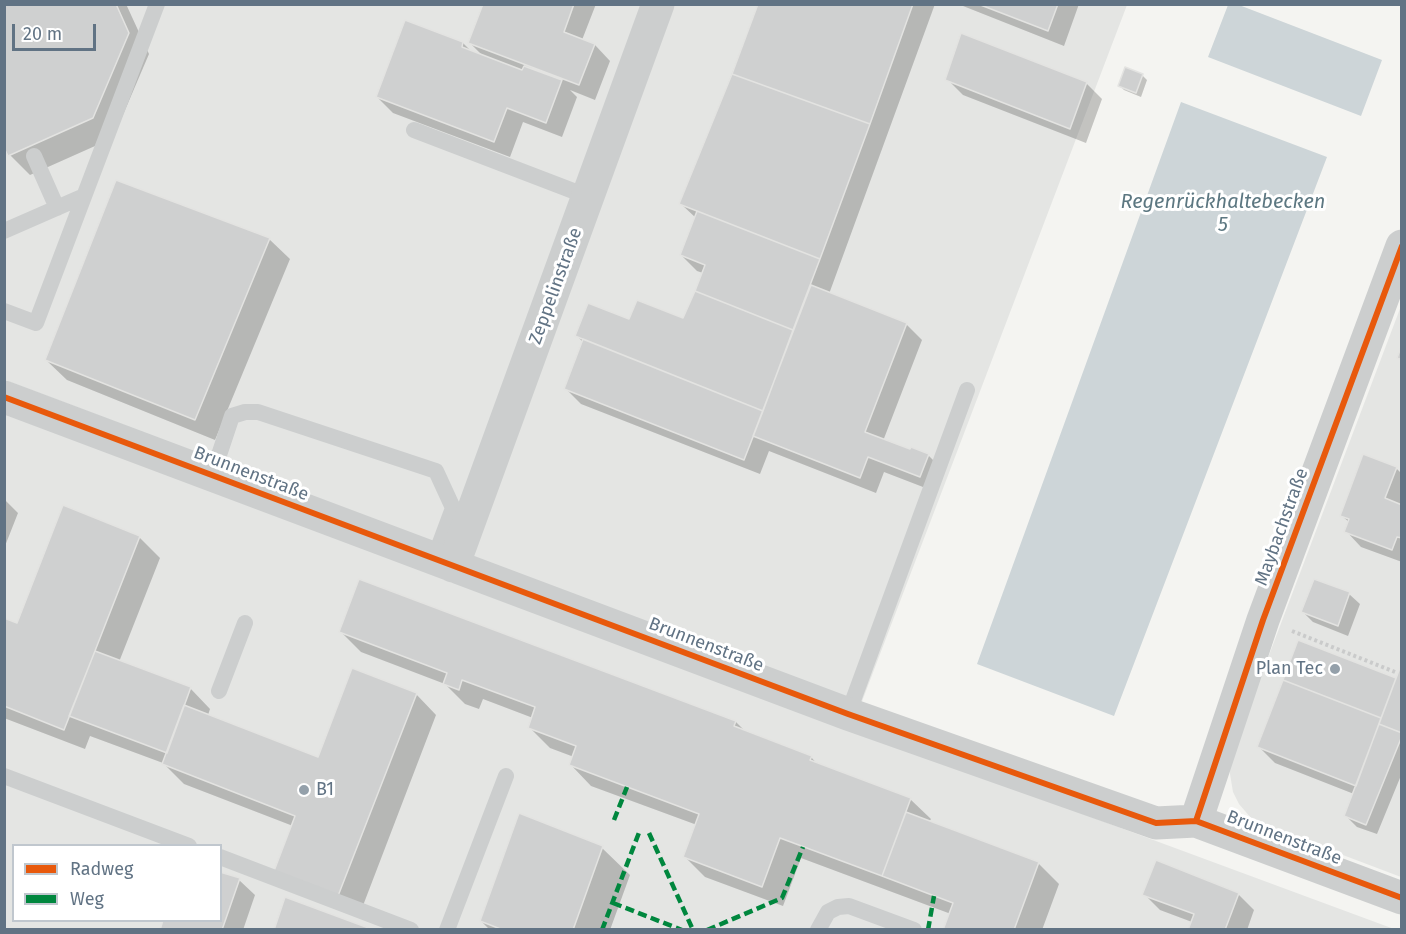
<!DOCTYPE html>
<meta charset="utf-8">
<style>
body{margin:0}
#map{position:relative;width:1406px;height:934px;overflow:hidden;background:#f4f4f1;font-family:"Fira Sans",sans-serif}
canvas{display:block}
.frame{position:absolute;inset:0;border:6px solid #617384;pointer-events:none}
.legend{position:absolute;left:12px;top:844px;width:210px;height:78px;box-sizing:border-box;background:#fff;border:2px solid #c0c7ce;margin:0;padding:8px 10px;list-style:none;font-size:18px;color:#617384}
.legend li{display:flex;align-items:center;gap:12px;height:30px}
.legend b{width:30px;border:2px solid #c0c7ce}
.scale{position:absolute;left:12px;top:24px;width:84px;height:27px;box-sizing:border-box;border:3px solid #617384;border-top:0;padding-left:8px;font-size:18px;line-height:21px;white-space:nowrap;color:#617384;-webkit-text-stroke:4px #fff;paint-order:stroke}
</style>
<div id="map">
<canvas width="1406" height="934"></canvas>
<div class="frame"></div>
<ul class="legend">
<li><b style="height:8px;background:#e8590c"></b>Radweg</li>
<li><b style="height:8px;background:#00873e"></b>Weg</li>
</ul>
<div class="scale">20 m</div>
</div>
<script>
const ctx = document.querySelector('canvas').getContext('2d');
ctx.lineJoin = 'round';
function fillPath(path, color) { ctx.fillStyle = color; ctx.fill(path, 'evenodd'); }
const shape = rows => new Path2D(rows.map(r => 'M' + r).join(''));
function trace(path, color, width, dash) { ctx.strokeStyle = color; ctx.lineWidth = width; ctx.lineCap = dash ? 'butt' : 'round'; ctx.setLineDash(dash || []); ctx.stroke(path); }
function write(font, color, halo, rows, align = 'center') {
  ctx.font = font + ' "Fira Sans",sans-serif'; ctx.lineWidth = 6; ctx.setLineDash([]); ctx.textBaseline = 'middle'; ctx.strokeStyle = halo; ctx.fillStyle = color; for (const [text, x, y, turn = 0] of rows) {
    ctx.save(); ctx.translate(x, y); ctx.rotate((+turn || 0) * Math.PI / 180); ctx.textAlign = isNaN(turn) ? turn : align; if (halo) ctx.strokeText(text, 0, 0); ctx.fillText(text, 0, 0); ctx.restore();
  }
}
fillPath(shape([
 [4,5,1127,5,861,704,5,380],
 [1401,306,1401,877,1261,824,1251,818,1239,804,1233,792,1229,768,1232,753],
 [4,408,810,713,1394,929,5,929],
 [14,846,220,846,220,920,14,920]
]), '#e4e5e3');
fillPath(shape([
 [1239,5,1382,60,1361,116,1208,57,1228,5],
 [1181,102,1327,157,1114,716,977,664]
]), '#cdd5d8');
fillPath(shape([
 [4,4,126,4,149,54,113,138,30,175,10,155],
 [484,4,596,4,582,40,595,45,610,61,595,100,570,90,577,97,562,137,523,122,510,157,393,113,377,97,463,43,472,52,484,57,469,42],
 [759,4,935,4,829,294,906,324,922,340,883,441,928,455,944,471,936,492,884,472,876,493,769,451,760,474,581,404,565,388,583,342,577,336,630,321,684,320,703,273,697,271,681,255,696,218,681,204],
 [958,4,1079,4,1064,46],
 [1142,75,1147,80,1141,97,1124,90,1119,85],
 [947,79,1086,83,1102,99,1086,143,963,95],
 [269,239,290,259,215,440,67,380,46,360],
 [1396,468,1402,474,1402,562,1361,547,1346,531,1349,522,1342,516],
 [4,499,18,513,5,546,4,546],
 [139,537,160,558,119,662,190,688,210,709,208,715,319,759,416,694,436,715,359,916,296,891,293,826,184,784,163,763,90,736,85,749,4,718,4,620,18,625],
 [1349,594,1360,604,1348,636,1313,622,1303,612],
 [341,632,736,722,746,732,811,757,818,765,910,799,931,819,929,822,1038,863,1059,884,1042,930,945,930,951,914,801,858,783,906,705,877,685,857,697,825,591,786,571,765,574,757,550,748,529,727,533,718,483,699,479,709,465,704,445,684,361,652],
 [1299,642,1397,680,1402,668,1402,773,1377,834,1357,827,1346,816,1354,794,1275,763,1259,747],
 [602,848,630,875,610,930,490,930,481,921],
 [239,880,255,895,243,930,161,930,220,920],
 [1144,894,1238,894,1254,910,1247,930,1189,930,1192,922,1160,910]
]), '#0003');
const building = shape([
 [4,4,116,4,129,33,93,118,8,156,4,148,4,4],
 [483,4,574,4,564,32,595,44,579,85,468,43,483,4],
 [758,4,913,4,870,124,732,74,758,4],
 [978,4,1058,4,1048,31,978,4],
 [405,20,463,42,462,47,522,70,524,66,562,80,546,123,507,108,494,142,376,97,405,20],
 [961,33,1087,82,1070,129,945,80,961,33],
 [1125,67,1143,74,1136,93,1118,86,1125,67],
 [732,74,870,124,820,259,679,204,732,74],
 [116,180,270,238,195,420,45,360,116,180],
 [697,211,820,259,793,330,695,291,705,265,680,255,697,211],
 [811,285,907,323,865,432,910,449,911,447,929,454,920,477,868,457,860,478,753,436,811,285],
 [695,291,793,330,763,411,575,336,588,303,629,319,637,300,683,318,695,291],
 [583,339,763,411,744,460,564,389,583,339],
 [1402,345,1402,360,1397,358,1402,345],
 [1363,454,1397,467,1385,498,1402,505,1402,538,1397,537,1392,550,1344,532,1349,519,1340,516,1363,454],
 [63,505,140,536,64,730,4,706,4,618,17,623,63,505],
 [359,579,736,721,734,726,812,756,810,760,911,798,882,876,780,838,762,887,683,857,699,814,569,765,576,746,528,728,535,707,462,680,459,690,443,684,447,673,339,632,359,579],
 [1314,579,1350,592,1338,626,1301,612,1314,579],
 [1298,640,1396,678,1381,718,1283,680,1298,640],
 [95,651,191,687,167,753,69,716,95,651],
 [1401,665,1402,665,1402,733,1379,724,1401,665],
 [352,668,417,693,338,896,274,871,295,816,162,764,184,705,318,757,352,668],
 [1283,680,1381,718,1356,786,1257,747,1283,680],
 [1379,724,1402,733,1402,736,1366,825,1344,816,1379,724],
 [906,812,1039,862,1014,930,943,930,953,903,882,876,906,812],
 [519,813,603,846,573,930,503,930,480,921,519,813],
 [1156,860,1239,893,1225,930,1188,930,1194,914,1142,895,1156,860],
 [220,872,240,878,222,930,160,930,163,920,220,920,220,872],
 [285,897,374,930,274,930,285,897]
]);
fillPath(building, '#cfd0d0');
trace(building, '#e3e3e1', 1.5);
trace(shape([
 [1292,631,1395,672]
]), '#cacbcb', 4, [3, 3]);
trace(shape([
 [414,130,589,197],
 [34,156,57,208],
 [4,231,84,196],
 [4,311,36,323,157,4],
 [212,476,232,416,245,412,258,412,436,471,453,508,434,559],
 [219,691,245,623],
 [848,714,967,390],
 [4,776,189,846],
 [220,857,411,930],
 [447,930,506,776],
 [818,930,828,912,838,907,849,906,914,930]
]), '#cccece', 16);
trace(shape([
 [4,397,848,714,1156,823,1196,821,1402,898],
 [453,566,658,4],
 [1196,821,1263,620,1402,246]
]), '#cccece', 33);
trace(shape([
 [614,820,627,787],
 [649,833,693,930],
 [613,903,682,930],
 [602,930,640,830],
 [707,930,782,898,803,847],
 [928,930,934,896]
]), '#00873e', 4.5, [9, 4.5]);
trace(shape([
 [4,397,848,714,1156,823,1196,821,1402,898],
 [1196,821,1263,620,1402,246]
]), '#e8590c', 6);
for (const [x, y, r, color] of [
 [1335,669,6,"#94a0aa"],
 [304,790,6,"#94a0aa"]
]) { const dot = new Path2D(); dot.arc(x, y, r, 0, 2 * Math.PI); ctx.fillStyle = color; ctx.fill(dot); trace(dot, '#fff', 2); }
write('18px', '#617384', '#fff', [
 ["Zeppelinstraße",556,286,-70],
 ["Brunnenstraße",251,474,21],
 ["Maybachstraße",1282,527,-70],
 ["Brunnenstraße",706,645,21],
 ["Brunnenstraße",1284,838,21]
]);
write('18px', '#617384', '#fff', [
 ["Plan Tec",1323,669],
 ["B1",316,790,"left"]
], 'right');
write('italic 20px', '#5c7781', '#fff', [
 ["Regenrückhaltebecken",1223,202],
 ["5",1223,225]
]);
</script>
